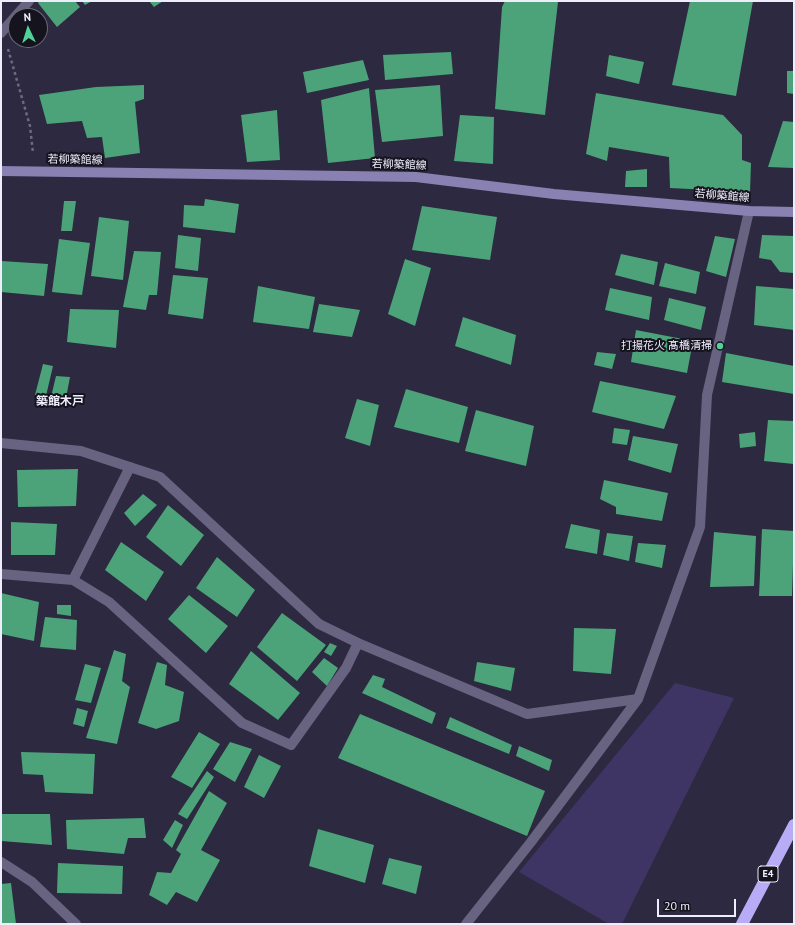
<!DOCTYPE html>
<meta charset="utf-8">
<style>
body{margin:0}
#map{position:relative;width:795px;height:925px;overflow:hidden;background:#2c2940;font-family:"PT Sans",sans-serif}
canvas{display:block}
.frame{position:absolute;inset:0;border:2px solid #eeedfc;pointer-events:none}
.north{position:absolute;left:8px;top:8px;width:40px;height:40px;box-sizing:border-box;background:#15131e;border:1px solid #6c6a77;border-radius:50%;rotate:356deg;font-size:11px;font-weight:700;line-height:16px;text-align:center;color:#eeedfc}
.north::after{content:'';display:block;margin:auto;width:14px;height:18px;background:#51d398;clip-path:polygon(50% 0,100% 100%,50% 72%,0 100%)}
.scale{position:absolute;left:657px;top:899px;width:79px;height:18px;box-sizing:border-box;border:2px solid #eeedfc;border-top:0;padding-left:5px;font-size:12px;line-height:14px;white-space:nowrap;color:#eeedfc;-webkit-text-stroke:3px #15131e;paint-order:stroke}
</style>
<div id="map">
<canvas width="795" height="925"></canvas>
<div class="frame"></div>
<div class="north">N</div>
<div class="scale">20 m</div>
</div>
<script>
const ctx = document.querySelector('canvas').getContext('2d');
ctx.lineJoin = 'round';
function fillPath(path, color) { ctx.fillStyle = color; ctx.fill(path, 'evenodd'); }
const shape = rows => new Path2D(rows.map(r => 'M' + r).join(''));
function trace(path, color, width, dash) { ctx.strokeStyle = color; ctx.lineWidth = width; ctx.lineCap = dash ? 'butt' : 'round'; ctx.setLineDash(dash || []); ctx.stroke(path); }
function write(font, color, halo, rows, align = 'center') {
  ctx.font = font + ' "PT Sans","Noto Sans JP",sans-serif'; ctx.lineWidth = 4; ctx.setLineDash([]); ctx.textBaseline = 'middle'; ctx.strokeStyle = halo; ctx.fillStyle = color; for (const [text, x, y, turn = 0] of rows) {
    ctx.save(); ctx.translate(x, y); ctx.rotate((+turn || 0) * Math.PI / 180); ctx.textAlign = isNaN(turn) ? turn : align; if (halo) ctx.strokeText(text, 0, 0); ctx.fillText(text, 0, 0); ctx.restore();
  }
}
fillPath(shape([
 [675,683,734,698,622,924,609,924,519,872]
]), '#3e3564');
fillPath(shape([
 [39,1,75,1,80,7,57,27,38,3],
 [82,1,92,1,85,5],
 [149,1,163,1,154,7],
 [505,1,558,2,545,115,495,109,502,7],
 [690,1,753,1,736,96,672,85],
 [451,52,453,74,385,80,383,55],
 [609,55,644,62,639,84,606,76],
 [363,60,369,80,307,93,303,72],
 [787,71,794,71,794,94,787,93],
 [144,85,144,99,135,102,140,153,105,158,102,137,87,138,82,121,47,124,39,95,96,87],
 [440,85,443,136,382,142,375,90],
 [369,88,375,158,328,163,321,100],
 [596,93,723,115,742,135,742,160,751,163,750,192,670,188,669,157,609,147,607,161,586,154],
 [277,110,280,160,247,162,241,115],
 [460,115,494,117,493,164,454,161],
 [783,121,794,122,794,168,768,167],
 [647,169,647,187,625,187,626,171],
 [205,199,239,204,235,233,183,227,184,205,204,206],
 [64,201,76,201,72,231,61,231],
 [422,206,497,217,490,260,412,250],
 [99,217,129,221,123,280,91,276],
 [178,235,201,238,198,271,175,268],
 [762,235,794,236,794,273,780,272,771,260,759,258],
 [715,236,735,239,726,277,706,271],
 [59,239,90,243,82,295,52,292],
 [134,251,161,252,157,295,149,295,146,310,123,307],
 [621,254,658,262,654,285,615,275],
 [405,259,431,268,415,326,388,314],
 [1,261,48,264,44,296,1,292],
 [665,263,700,272,696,294,659,286],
 [173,275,208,278,203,319,168,314],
 [258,286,315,297,309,329,253,322],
 [756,286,794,289,794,330,754,325],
 [610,288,652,297,649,320,605,310],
 [669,298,706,307,701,330,664,320],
 [319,304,360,310,352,337,313,332],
 [70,309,119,310,116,348,67,342],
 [463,317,516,335,511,365,455,346],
 [636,330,693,341,687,373,631,362],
 [597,352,616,354,612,369,594,365],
 [726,353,794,366,794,394,722,382],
 [43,364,53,366,46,396,35,395],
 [56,376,70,377,66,398,51,397],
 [600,381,676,396,664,429,592,412],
 [406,389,468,407,459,443,394,427],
 [357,399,379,405,370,446,345,438],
 [476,410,534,426,526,466,465,451],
 [768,420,794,421,794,464,764,461],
 [614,428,630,430,627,445,612,443],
 [755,432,756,446,740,448,739,434],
 [633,436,678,444,671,473,628,460],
 [78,469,76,506,18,507,17,470],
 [604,480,668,493,662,521,616,514,616,507,600,499],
 [143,494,157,505,135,526,124,513],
 [168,505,204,535,181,566,146,537],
 [11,522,57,524,55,555,11,555],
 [571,524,600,530,597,554,565,548],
 [762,529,794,531,792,596,759,596],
 [714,532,756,536,754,586,710,587],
 [607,533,633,536,629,561,603,555],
 [121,542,164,572,146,601,105,570],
 [638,543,666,545,662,568,635,562],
 [217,557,255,590,237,617,196,588],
 [1,593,39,602,34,641,1,634],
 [189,595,228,626,206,653,168,619],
 [57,605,71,605,71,616,57,614],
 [282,613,326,645,297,681,257,647],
 [45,617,77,620,76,650,40,647],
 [574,628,616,629,611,674,573,671],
 [330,643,337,646,331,656,324,652],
 [114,650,126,654,122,681,130,687,117,744,86,738],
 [251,651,300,693,278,720,229,684],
 [324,658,338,668,327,686,312,672],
 [157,662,167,665,165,685,184,692,179,721,156,729,138,723],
 [477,662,515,668,511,691,474,681],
 [85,664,101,668,91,703,75,700],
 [373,675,385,679,382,687,436,713,432,724,362,693],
 [77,708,88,711,84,727,73,724],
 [360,714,545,791,527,836,338,758],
 [450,717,512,745,509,754,446,728],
 [199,732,220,744,192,788,171,777],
 [230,742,252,749,235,782,213,769],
 [519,746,552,760,549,771,516,756],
 [21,752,95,754,93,794,45,792,43,775,23,774],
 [259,755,281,766,264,798,244,787],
 [207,771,214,777,187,819,178,814],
 [209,791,227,803,201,850,220,860,197,902,176,892,167,905,149,895,157,872,171,873,181,854,176,850],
 [1,814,50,814,52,845,1,841],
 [144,818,146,838,128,838,124,854,67,849,66,820],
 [175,820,183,825,172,848,163,840],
 [318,829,374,845,365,883,309,866],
 [389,858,422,866,416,894,382,884],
 [58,863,123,866,122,894,57,893],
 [11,883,16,924,1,924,1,884]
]), '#4ca379');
trace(shape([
 [8,49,30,126,33,153]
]), '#6d6b7f', 2.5, [3, 3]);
trace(shape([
 [1,33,29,1],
 [73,580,130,467]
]), '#676381', 10);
trace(shape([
 [1,443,81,451,160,477,319,624,358,643,527,714,638,699],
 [1,574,73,580,109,602,242,723,291,745,346,668,358,643],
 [1,862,32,882,76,924],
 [466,924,531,842,638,699,700,527,707,395,749,211]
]), '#676381', 10);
trace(shape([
 [1,171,416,177,554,194,749,211,794,212]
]), '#8881b1', 10);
trace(shape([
 [742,924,794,825]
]), '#b8acf7', 12);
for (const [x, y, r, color] of [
 [720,346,4,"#51d398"]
]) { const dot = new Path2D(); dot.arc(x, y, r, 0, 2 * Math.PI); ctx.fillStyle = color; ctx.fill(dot); trace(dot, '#15131e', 1.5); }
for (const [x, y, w] of [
 [768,874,20]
]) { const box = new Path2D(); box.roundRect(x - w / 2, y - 8, w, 16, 3); ctx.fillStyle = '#15131e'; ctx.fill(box); trace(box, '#eeedfc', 1); }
write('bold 10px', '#eeedfc', null, [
 ["E4",768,874]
]);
write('11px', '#eeedfc', '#15131e', [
 ["若柳築館線",75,160,1],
 ["若柳築館線",399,165,2],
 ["若柳築館線",722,196,5]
]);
write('11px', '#eeedfc', '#15131e', [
 ["打揚花火 髙橋清掃",712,346]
], 'right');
write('bold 12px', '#eeedfc', '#15131e', [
 ["築館木戸",60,402]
]);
</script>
